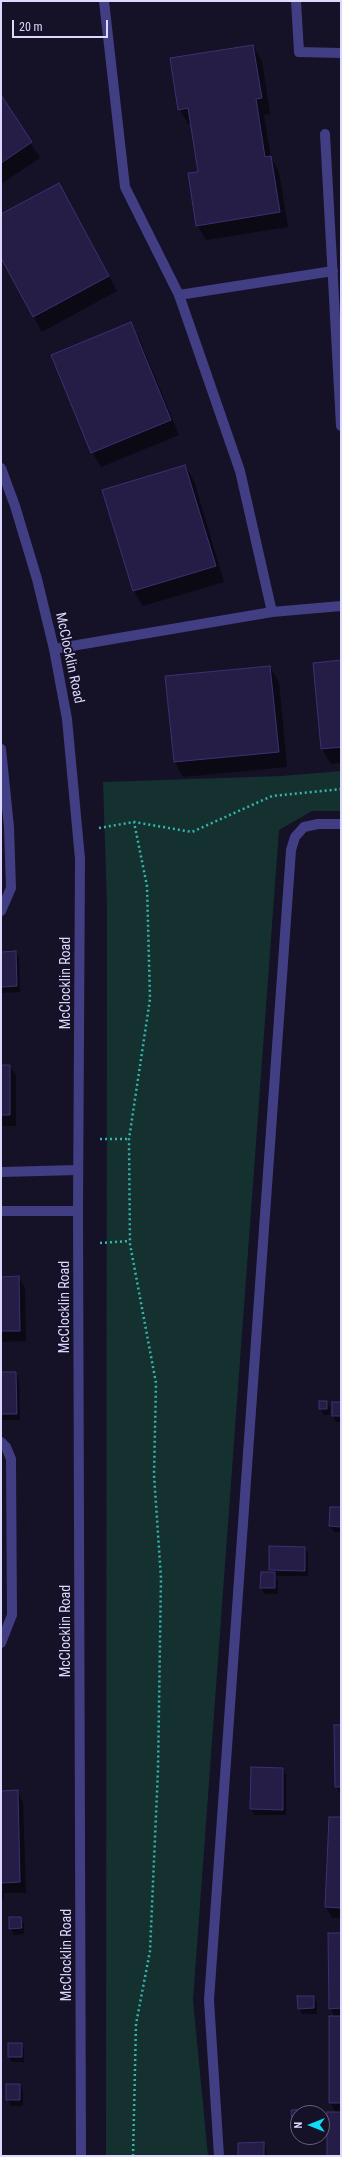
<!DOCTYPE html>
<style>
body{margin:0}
#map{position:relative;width:342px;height:2157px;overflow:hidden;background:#151127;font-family:"Roboto Condensed",sans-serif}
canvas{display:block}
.frame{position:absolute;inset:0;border:2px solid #ddd8fe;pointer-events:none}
.north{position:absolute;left:290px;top:2105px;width:40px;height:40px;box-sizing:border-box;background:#151127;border:1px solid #65617d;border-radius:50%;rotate:270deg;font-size:11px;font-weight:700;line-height:16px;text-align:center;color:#ddd8fe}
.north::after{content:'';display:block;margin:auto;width:14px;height:18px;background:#0cddf6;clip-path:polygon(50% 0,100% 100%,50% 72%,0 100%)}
.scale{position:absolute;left:12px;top:20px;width:96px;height:18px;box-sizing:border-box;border:2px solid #ddd8fe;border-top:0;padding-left:5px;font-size:12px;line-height:14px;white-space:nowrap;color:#ddd8fe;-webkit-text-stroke:3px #151127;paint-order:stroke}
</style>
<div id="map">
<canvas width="342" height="2157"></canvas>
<div class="frame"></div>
<div class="north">N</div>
<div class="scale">20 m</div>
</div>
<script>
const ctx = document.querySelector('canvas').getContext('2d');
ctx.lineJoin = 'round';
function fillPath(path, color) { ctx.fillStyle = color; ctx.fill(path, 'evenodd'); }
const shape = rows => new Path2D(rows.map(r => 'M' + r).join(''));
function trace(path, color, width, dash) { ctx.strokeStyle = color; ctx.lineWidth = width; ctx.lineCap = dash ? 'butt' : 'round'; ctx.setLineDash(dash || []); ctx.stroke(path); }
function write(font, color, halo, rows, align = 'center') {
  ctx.font = font + ' "Roboto Condensed",sans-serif'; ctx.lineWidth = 3.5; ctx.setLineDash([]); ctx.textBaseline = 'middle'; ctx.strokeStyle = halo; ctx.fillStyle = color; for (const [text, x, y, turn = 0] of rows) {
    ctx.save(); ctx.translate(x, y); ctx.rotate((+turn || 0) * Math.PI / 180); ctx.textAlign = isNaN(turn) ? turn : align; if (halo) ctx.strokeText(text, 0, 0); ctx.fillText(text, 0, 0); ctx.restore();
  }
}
fillPath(shape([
 [341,771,341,811,312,811,279,830,193,2000,208,2156,106,2156,107,904,103,782,281,776]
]), '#143130');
fillPath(shape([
 [253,46,262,61,270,114,264,115,271,158,279,172,288,227,206,240,197,225,199,172,192,124,188,124,179,109],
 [1,97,40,158,1,184],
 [67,199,117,291,42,332,1,256,1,216],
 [130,323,139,338,179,435,101,467,92,452],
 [185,466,194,481,224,582,143,606,134,591,104,491],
 [341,661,341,763,331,764,322,749],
 [270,667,279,682,287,767,183,777,175,762],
 [16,952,19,958,20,992,1,993,1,953],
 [1,1066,10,1066,16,1076,16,1126,1,1126],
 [18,1277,25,1288,26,1341,1,1342,1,1278],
 [1,1373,16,1373,19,1379,20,1420,1,1420],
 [327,1402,330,1408,330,1415,324,1415,320,1409],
 [333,1403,341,1403,341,1422,336,1422,333,1416],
 [331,1508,341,1508,341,1532,334,1532,330,1526],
 [305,1548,308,1554,308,1576,276,1576,278,1580,278,1594,265,1594,261,1588,262,1573,272,1573,270,1570],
 [341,1726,341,1795,336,1786],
 [283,1769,286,1775,286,1815,255,1815,251,1809],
 [17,1791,23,1802,26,1893,4,1893,4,1899,1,1899,1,1792],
 [330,1818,341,1818,341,1918,332,1918,326,1907],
 [20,1918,24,1924,24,1934,14,1935,10,1929],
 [341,1934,341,2156,328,2156,336,2113,330,2103,330,2017,335,2017,330,2008],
 [314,1997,317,2003,317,2014,302,2014,299,2008],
 [21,2044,24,2050,24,2062,12,2062,9,2056],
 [20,2085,23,2091,23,2106,11,2106,7,2099],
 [307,2110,309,2113,298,2113,298,2128,296,2128,293,2122,292,2111],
 [263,2143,266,2149,267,2156,239,2156]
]), '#0007');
const building = shape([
 [253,45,262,98,256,99,265,157,271,156,280,212,196,226,188,173,198,172,188,108,178,110,170,58,253,45],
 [1,95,32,142,1,163,1,95],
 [59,183,109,276,33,317,1,258,1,214,59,183],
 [131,322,171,420,91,453,51,355,131,322],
 [185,465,216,566,133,591,102,490,185,465],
 [341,660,341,747,321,749,313,663,341,660],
 [270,666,279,752,174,762,165,676,270,666],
 [16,951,17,986,1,987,1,952,16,951],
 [1,1065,10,1065,10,1115,1,1115,1,1065],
 [19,1276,20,1331,1,1331,1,1277,19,1276],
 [1,1372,16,1372,17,1414,1,1414,1,1372],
 [319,1401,327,1401,327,1409,319,1409,319,1401],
 [332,1402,341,1402,341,1416,332,1416,332,1402],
 [330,1507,341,1507,341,1527,329,1526,330,1507],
 [269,1546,305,1547,305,1571,269,1570,269,1546],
 [261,1572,275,1572,275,1588,260,1588,261,1572],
 [334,1725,341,1725,341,1787,335,1787,334,1725],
 [251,1767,283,1768,283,1810,250,1809,251,1767],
 [18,1790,20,1882,1,1883,1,1791,18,1790],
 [329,1817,341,1817,341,1908,325,1907,329,1817],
 [9,1917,21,1917,22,1928,9,1929,9,1917],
 [328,1933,341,1933,341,2008,329,2009,328,1933],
 [297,1996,314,1996,314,2008,298,2009,297,1996],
 [329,2016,341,2016,341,2103,329,2103,329,2016],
 [8,2043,22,2043,22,2057,8,2057,8,2043],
 [6,2084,20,2084,20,2100,6,2100,6,2084],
 [308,2109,308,2113,298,2113,298,2122,292,2122,291,2110,308,2109],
 [327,2112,341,2112,341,2156,327,2156,327,2112],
 [264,2142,264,2156,238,2156,238,2143,264,2142]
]);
fillPath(building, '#261d47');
trace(building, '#3e3072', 1);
trace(shape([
 [99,828,134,822,192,832,272,796,341,789],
 [100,1139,129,1139],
 [100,1243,130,1241],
 [133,2156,136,2024,150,1951,158,1770,161,1578,154,1475,156,1383,130,1244,129,1139,150,999,147,886,134,822]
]), '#35b5ae', 2.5, [2, 3]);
trace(shape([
 [296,1,299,52],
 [179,295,333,271],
 [1,749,9,827,11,888,1,911],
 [1,1442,6,1447,11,1459,12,1615,1,1643],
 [219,2156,209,2000,291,850,295,837,304,827,318,824,341,824]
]), '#413e84', 10);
trace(shape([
 [104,1,125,187,179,295,240,471,272,612],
 [299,52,341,53],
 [325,134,341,426],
 [54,649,272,612,341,606],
 [1,1172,78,1170],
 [1,1211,78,1211]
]), '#413e84', 10);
trace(shape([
 [1,468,15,506,37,579,54,649,67,719,80,859,78,1211,81,2156]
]), '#413e84', 10);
write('14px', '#ddd8fe', '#151127', [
 ["McClocklin Road",69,658,78],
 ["McClocklin Road",66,983,-90],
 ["McClocklin Road",65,1307,-90],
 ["McClocklin Road",66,1631,-90],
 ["McClocklin Road",67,1955,-90]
]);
</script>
